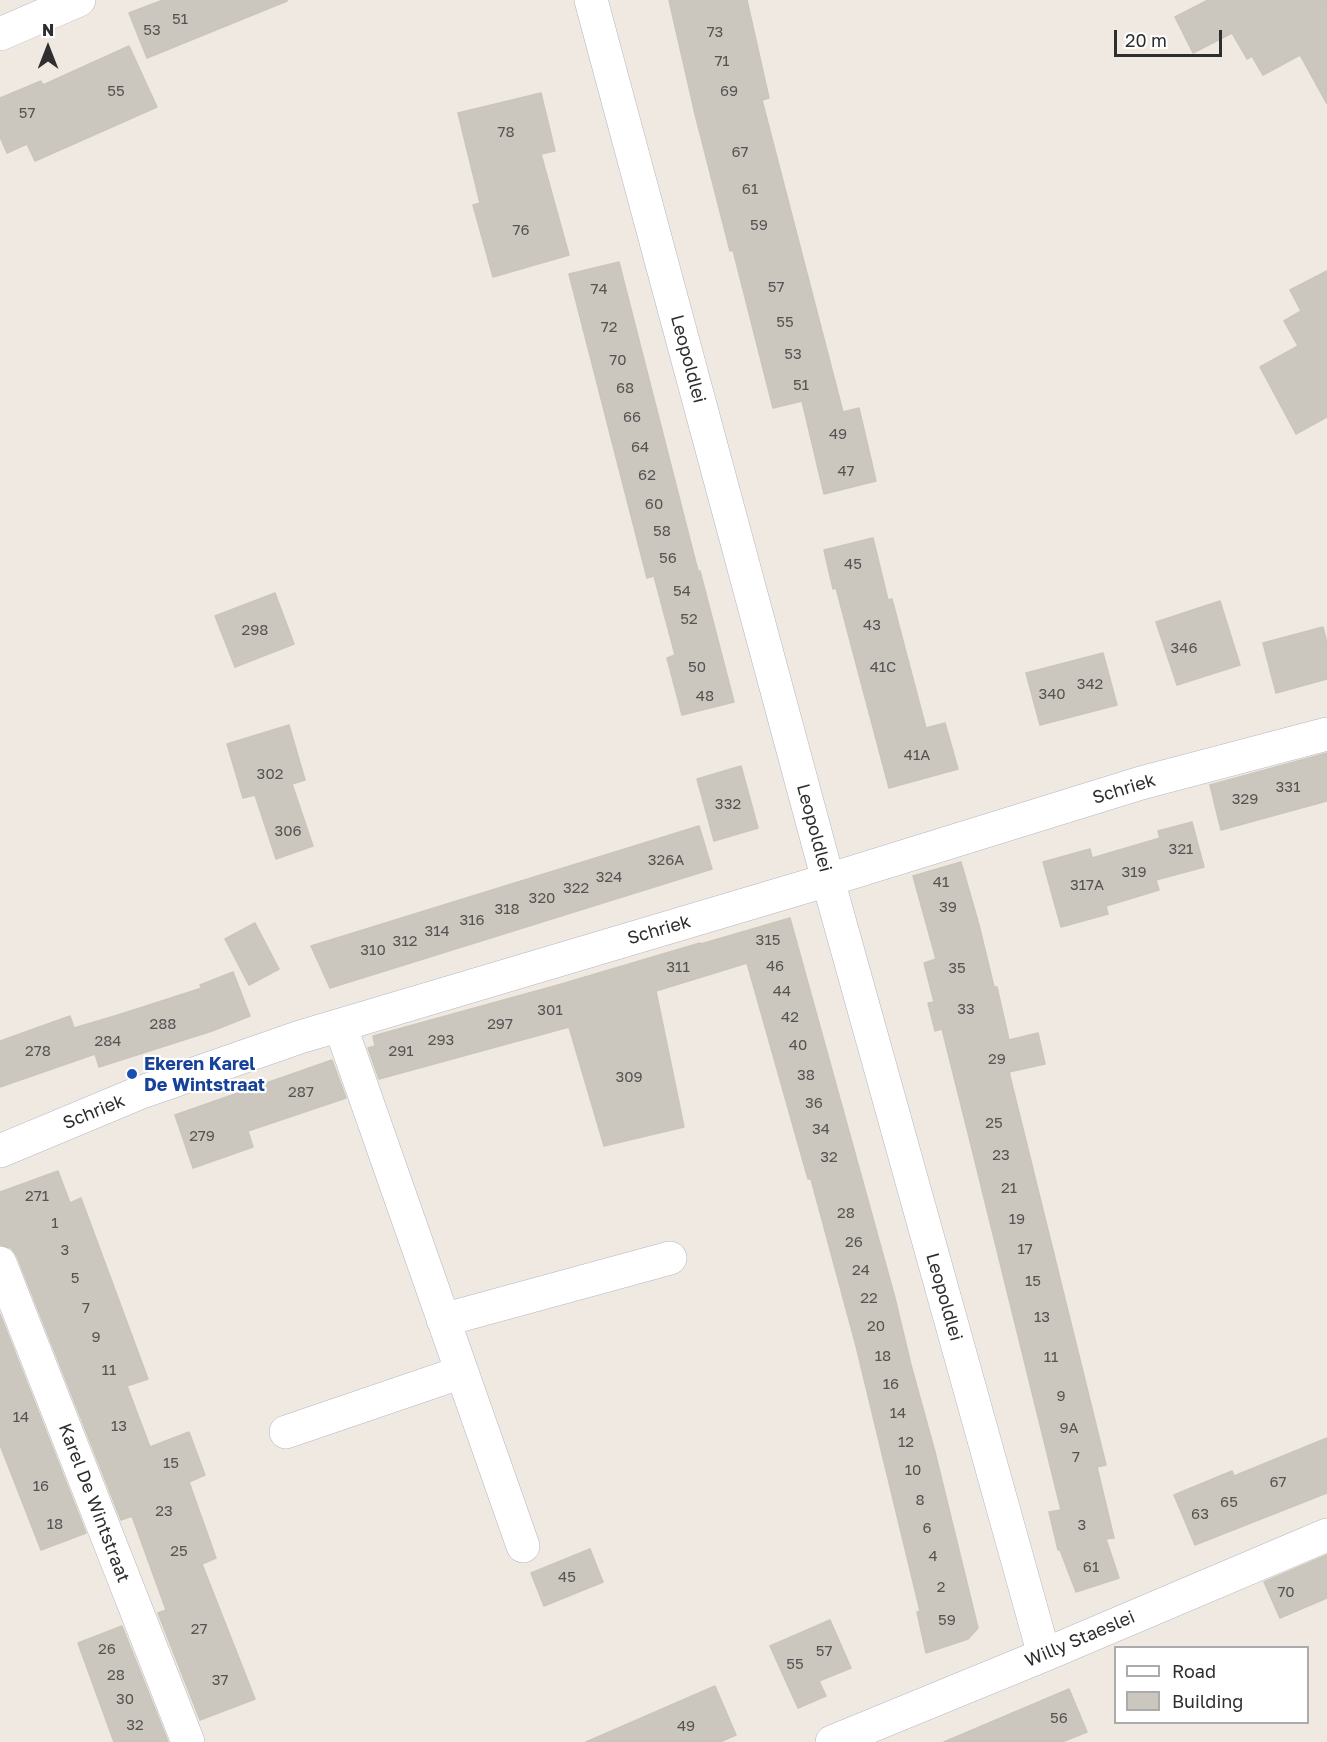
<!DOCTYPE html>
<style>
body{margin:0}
#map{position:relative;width:1327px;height:1742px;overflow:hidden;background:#efe9e1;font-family:"Golos Text",sans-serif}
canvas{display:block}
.legend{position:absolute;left:1114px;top:1646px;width:195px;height:78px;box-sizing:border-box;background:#fff;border:2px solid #ababab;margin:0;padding:8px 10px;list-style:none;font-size:18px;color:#2e2e2e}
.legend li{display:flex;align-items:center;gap:12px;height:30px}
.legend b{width:30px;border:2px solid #ababab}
.north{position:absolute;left:18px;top:18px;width:60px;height:60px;-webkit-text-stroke:4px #fff;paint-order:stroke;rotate:0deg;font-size:16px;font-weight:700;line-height:24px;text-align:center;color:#2e2e2e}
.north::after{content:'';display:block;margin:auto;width:21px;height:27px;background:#2e2e2e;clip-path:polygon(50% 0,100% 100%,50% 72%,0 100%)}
.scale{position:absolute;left:1114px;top:30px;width:108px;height:27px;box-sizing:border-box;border:3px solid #2e2e2e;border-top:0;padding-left:8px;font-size:18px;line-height:21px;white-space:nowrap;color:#2e2e2e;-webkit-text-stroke:4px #fff;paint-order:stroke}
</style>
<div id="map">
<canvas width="1327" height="1742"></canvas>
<ul class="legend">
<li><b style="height:8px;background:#fff"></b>Road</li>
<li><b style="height:16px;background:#cbc7bf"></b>Building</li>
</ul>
<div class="north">N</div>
<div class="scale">20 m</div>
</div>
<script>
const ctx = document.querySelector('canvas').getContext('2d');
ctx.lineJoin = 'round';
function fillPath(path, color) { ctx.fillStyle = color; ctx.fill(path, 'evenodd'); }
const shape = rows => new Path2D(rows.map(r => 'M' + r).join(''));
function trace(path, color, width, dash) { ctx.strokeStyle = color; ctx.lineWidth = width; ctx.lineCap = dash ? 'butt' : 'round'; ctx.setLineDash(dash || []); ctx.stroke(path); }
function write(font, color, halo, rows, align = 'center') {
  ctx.font = font + ' "Golos Text",sans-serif'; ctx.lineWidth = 4.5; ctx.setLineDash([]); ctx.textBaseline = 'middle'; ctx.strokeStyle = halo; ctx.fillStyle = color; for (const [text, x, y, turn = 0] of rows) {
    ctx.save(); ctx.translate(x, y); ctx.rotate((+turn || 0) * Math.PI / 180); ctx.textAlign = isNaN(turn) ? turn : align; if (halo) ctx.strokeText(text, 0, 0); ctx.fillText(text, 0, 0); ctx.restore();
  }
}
const building = shape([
 [163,0,287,0,287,1,147,58,129,13,163,0],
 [669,0,747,0,769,98,762,100,843,412,859,408,876,481,824,494,802,401,773,408,733,250,730,251,695,114,669,0],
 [1208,0,1327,0,1327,104,1300,55,1263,75,1252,56,1247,59,1232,33,1193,53,1175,17,1208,0],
 [129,46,157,107,35,161,27,144,7,153,0,137,0,98,41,81,43,85,129,46],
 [541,93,555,151,541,154,569,255,493,277,473,205,480,203,458,113,541,93],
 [619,262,698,571,700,571,734,702,682,715,667,658,675,655,654,576,647,578,569,274,619,262],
 [1327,271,1327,417,1296,434,1260,367,1298,346,1284,321,1301,311,1290,290,1327,271],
 [873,538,888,600,892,599,926,728,945,723,958,769,889,788,836,588,833,589,824,550,873,538],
 [275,593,294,644,235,667,215,616,275,593],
 [1220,601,1240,665,1177,685,1156,622,1220,601],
 [1323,627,1327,643,1327,679,1276,693,1263,643,1323,627],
 [1103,653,1117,705,1040,725,1026,673,1103,653],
 [289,725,305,780,292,784,313,846,276,859,255,795,243,798,227,744,289,725],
 [1327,753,1327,801,1221,830,1210,785,1327,753],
 [741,766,758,828,714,841,697,779,741,766],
 [1192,822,1204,867,1156,880,1159,890,1106,906,1108,914,1061,927,1043,862,1090,849,1092,858,1160,838,1158,831,1192,822],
 [699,826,712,869,330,988,311,946,699,826],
 [961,862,979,925,994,987,997,987,1009,1040,1038,1033,1045,1064,1009,1072,1106,1465,1097,1467,1114,1538,1106,1539,1119,1578,1076,1592,1060,1550,1058,1550,1049,1512,1061,1510,971,1145,942,1029,935,1031,928,1003,934,1002,924,963,936,959,913,876,961,862],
 [790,918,895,1298,911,1365,935,1452,978,1628,968,1639,926,1653,917,1612,920,1611,856,1346,811,1179,808,1179,747,963,656,991,684,1127,604,1146,569,1027,379,1079,368,1048,375,1046,373,1036,558,985,700,943,701,944,790,918],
 [255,923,279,969,249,985,225,939,255,923],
 [233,972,250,1016,212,1031,99,1067,95,1054,0,1087,0,1041,70,1016,74,1028,118,1015,202,988,200,985,233,972],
 [332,1060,346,1098,248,1131,253,1147,193,1168,175,1115,332,1060],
 [58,1171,70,1203,81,1198,148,1379,127,1386,150,1447,189,1432,205,1475,189,1482,216,1558,202,1564,255,1699,200,1720,158,1613,166,1610,132,1516,121,1520,17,1256,11,1248,0,1245,0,1192,58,1171],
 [0,1314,86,1533,41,1550,0,1445,0,1314],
 [1327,1438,1327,1493,1195,1545,1174,1495,1232,1471,1234,1476,1327,1438],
 [590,1549,603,1582,544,1606,531,1573,590,1549],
 [1327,1555,1327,1598,1280,1618,1264,1582,1327,1555],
 [830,1620,851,1668,819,1681,826,1696,798,1708,770,1646,830,1620],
 [122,1626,165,1734,168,1742,114,1742,78,1643,122,1626],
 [715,1686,736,1735,720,1742,586,1742,715,1686],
 [1069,1689,1087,1732,1062,1742,944,1742,1069,1689]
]);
fillPath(building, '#cbc7bf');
trace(building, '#cbc5ba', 1.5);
const minor = shape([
 [591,0,828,880,1044,1655],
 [0,34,79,0],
 [340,1025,523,1546],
 [0,1151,139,1093,300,1037,828,880,1141,783,1327,734],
 [0,1263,188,1742],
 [443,1320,670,1258],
 [286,1432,462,1372],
 [832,1742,1044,1655,1327,1535]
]);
trace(minor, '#b4b7c1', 34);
trace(minor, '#fff', 33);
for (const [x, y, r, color] of [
 [132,1074,6,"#1a4fb4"]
]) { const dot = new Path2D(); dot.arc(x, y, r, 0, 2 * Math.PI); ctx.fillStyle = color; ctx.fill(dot); trace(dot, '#fff', 2); }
write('15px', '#555452', null, [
 ["51",180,19],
 ["53",152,30],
 ["73",715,32],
 ["71",722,61],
 ["55",116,91],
 ["69",729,91],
 ["57",27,113],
 ["78",506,132],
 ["67",740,152],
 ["61",750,189],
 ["59",759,225],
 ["76",521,230],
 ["57",776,287],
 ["74",599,289],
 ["55",785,322],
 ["72",609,327],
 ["53",793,354],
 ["70",618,360],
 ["51",801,385],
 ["68",625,388],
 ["66",632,417],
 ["49",838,434],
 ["64",640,447],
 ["47",846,471],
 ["62",647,475],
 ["60",654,504],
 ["58",662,531],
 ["56",668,558],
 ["45",853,564],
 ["54",682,591],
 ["52",689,619],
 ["43",872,625],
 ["298",255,630],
 ["346",1184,648],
 ["50",697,667],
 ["41C",883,667],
 ["342",1090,684],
 ["340",1052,694],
 ["48",705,696],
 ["41A",917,755],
 ["302",270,774],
 ["331",1288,787],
 ["329",1245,799],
 ["332",728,804],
 ["306",288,831],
 ["321",1181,849],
 ["326A",666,860],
 ["319",1134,872],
 ["324",609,877],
 ["41",941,882],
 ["317A",1087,885],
 ["322",576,888],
 ["320",542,898],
 ["39",948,907],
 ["318",507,909],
 ["316",472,920],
 ["314",437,931],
 ["315",768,940],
 ["312",405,941],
 ["310",373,950],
 ["46",775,966],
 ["311",678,967],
 ["35",957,968],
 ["44",782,991],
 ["33",966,1009],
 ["301",550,1010],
 ["42",790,1017],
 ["288",163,1024],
 ["297",500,1024],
 ["293",441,1040],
 ["284",108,1041],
 ["40",798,1045],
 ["278",38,1051],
 ["291",401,1051],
 ["29",997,1059],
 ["38",806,1075],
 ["309",629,1077],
 ["287",301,1092],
 ["36",814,1103],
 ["25",994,1123],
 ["34",821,1129],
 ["279",202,1136],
 ["23",1001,1155],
 ["32",829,1157],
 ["21",1009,1188],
 ["271",37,1196],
 ["28",846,1213],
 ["19",1017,1219],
 ["1",55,1223],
 ["26",854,1242],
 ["17",1025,1249],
 ["3",65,1250],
 ["24",861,1270],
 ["5",75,1278],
 ["15",1033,1281],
 ["22",869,1298],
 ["7",86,1308],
 ["13",1042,1317],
 ["20",876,1326],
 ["9",96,1337],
 ["18",883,1356],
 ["11",1051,1357],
 ["11",109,1370],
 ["16",891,1384],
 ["9",1061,1396],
 ["14",898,1413],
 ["14",21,1417],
 ["13",119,1426],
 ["9A",1069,1428],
 ["12",906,1442],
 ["7",1076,1457],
 ["15",171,1463],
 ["10",913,1470],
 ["67",1278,1482],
 ["16",41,1486],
 ["8",920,1500],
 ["65",1229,1502],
 ["23",164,1511],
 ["63",1200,1514],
 ["18",55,1524],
 ["3",1082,1525],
 ["6",927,1528],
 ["25",179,1551],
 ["4",933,1556],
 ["61",1091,1567],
 ["45",567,1577],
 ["2",941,1587],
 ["70",1286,1592],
 ["59",947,1620],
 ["27",199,1629],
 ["26",107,1649],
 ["57",824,1651],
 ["55",795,1664],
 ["28",116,1675],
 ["37",220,1680],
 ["30",125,1699],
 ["56",1059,1718],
 ["32",135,1725],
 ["49",686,1726]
]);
write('18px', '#2e2e2e', '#fff', [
 ["Leopoldlei",688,359,75],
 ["Schriek",1124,789,-17],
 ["Leopoldlei",814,828,75],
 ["Schriek",659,930,-16],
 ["Schriek",94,1112,-22],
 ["Leopoldlei",944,1297,74],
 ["Karel De Wintstraat",94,1503,69],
 ["Willy Staeslei",1080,1639,-23]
]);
write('bold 18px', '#164399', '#fff', [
 ["Ekeren Karel",144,1064],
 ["De Wintstraat",144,1085]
], 'left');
</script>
